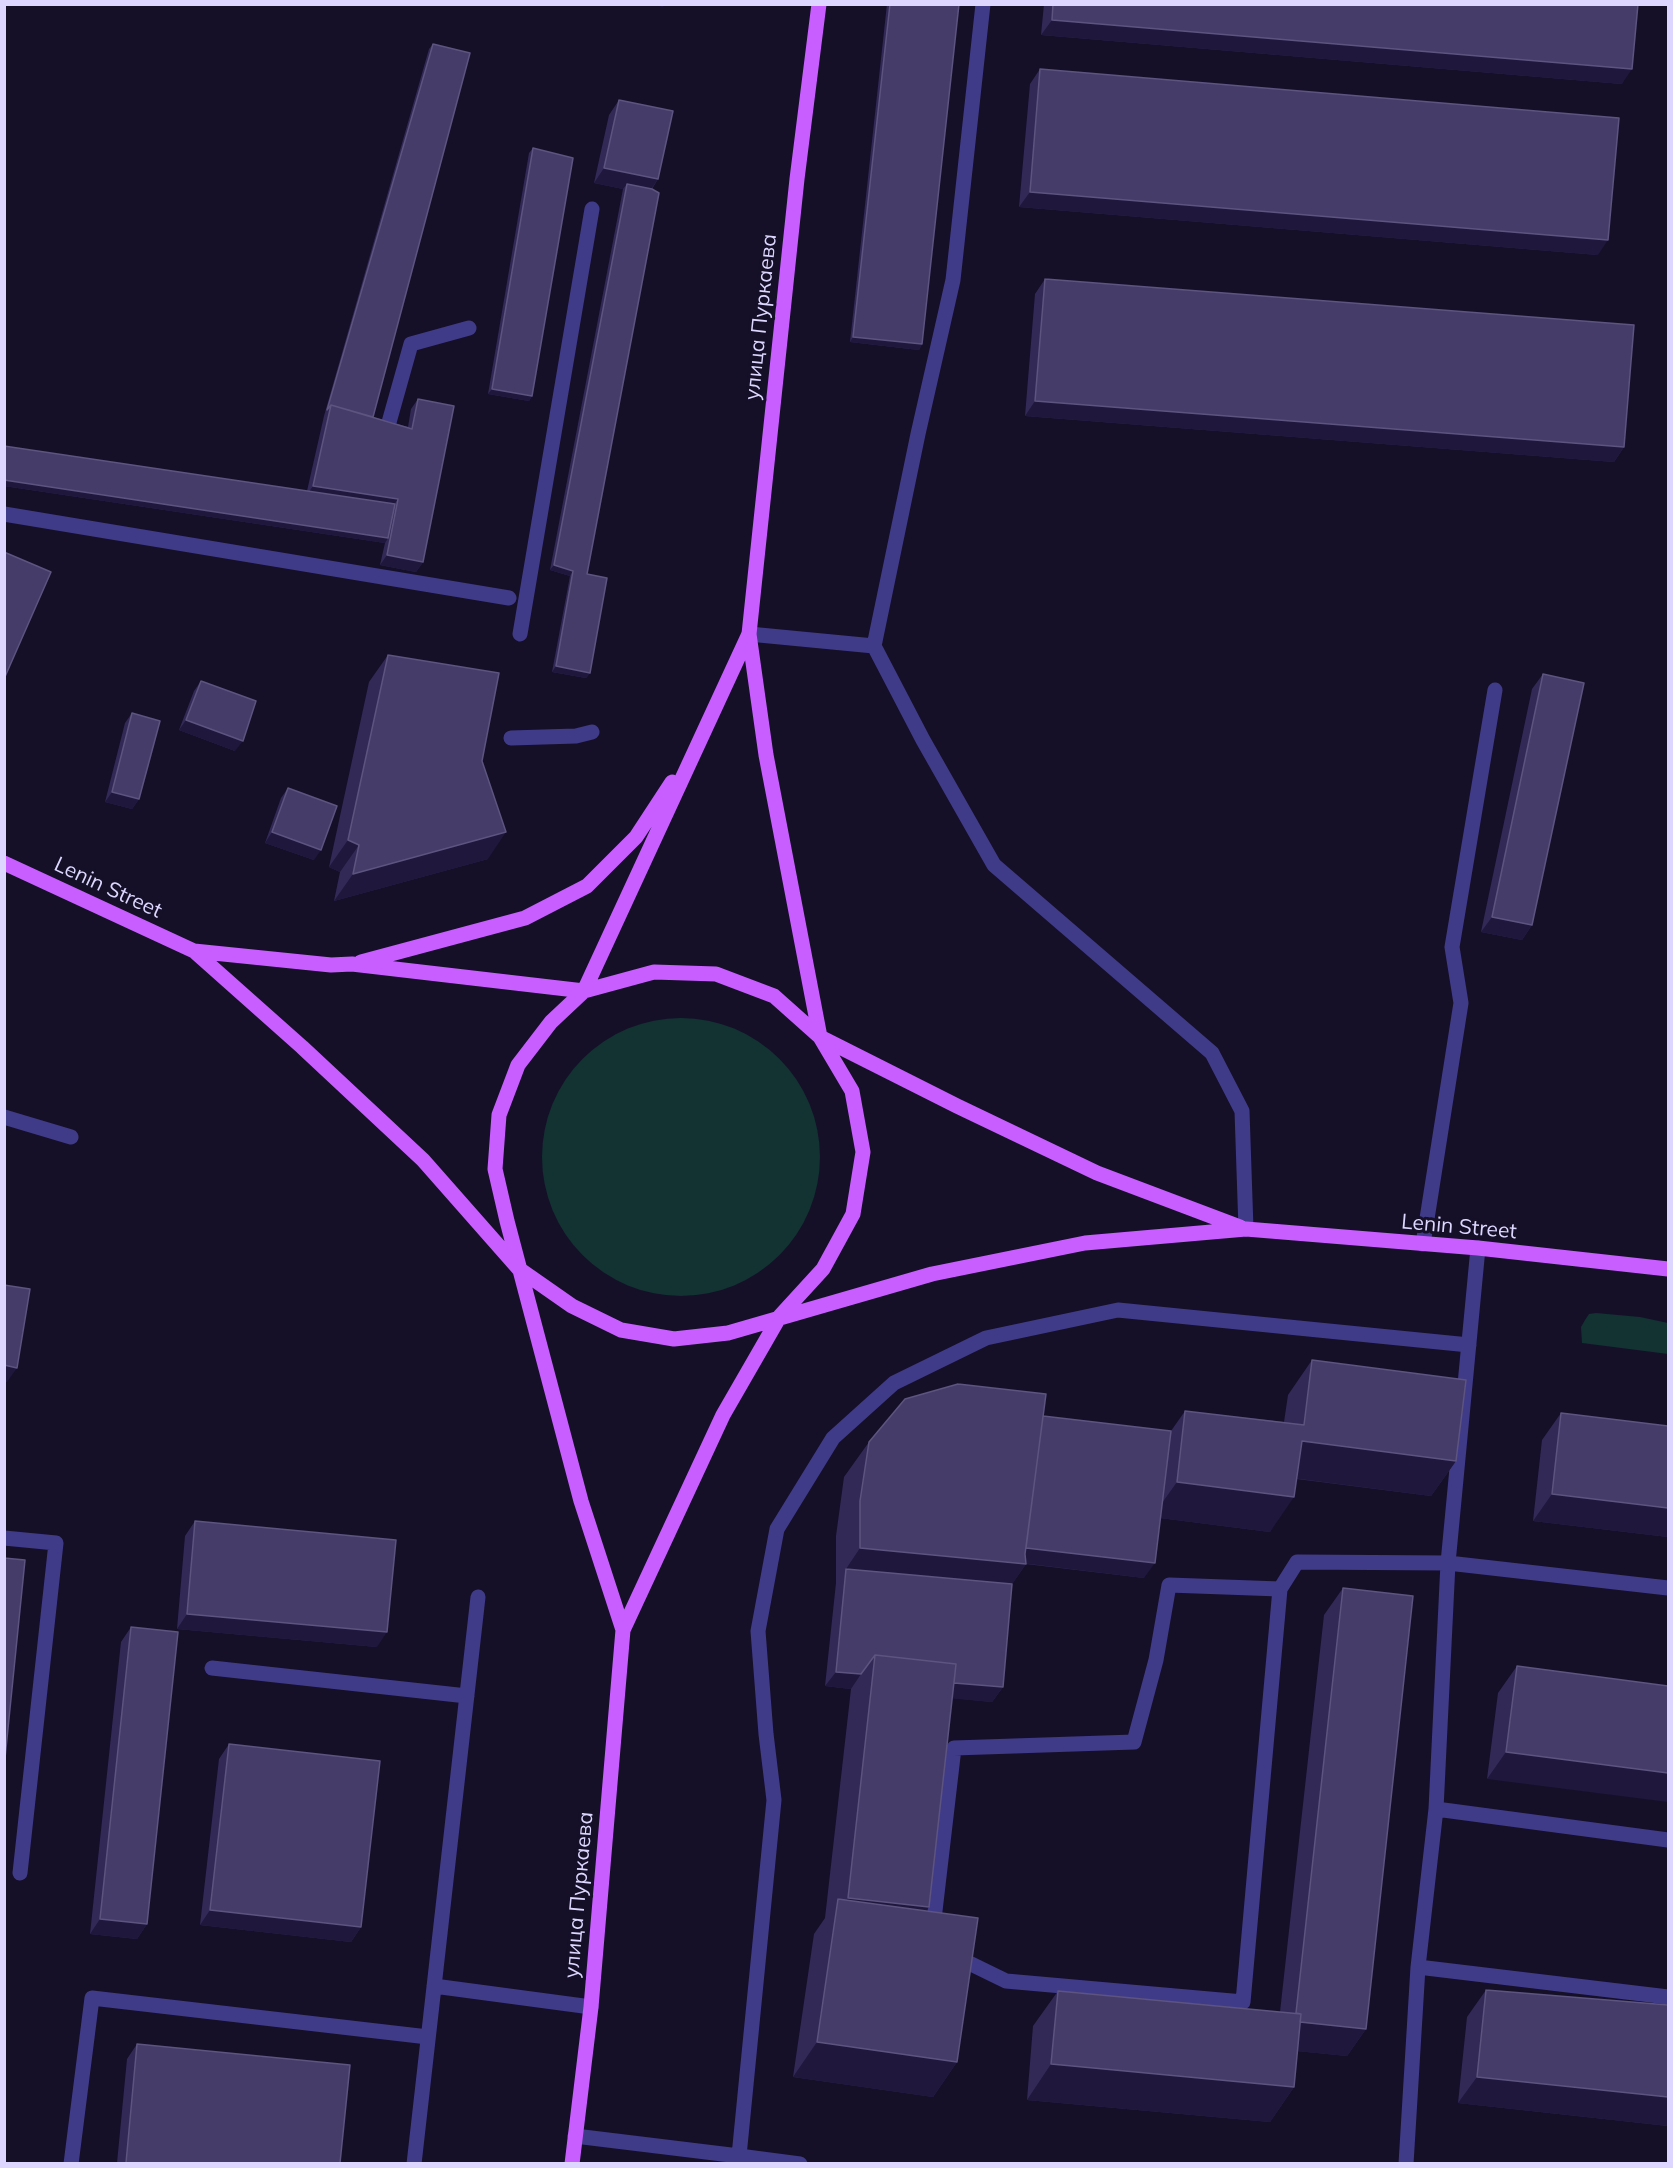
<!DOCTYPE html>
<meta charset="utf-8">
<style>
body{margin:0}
#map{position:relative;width:1673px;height:2168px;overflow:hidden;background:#151028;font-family:Mulish,sans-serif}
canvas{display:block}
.frame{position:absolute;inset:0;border:6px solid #ddd7ff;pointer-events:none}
</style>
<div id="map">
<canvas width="1673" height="2168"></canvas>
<div class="frame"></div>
</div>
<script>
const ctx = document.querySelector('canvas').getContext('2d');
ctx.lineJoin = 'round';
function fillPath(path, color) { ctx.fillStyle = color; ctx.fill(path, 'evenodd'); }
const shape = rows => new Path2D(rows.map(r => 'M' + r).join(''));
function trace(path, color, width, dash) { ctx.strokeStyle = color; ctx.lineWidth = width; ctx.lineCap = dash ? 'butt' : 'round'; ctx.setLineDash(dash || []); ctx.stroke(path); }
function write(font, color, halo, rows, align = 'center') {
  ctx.font = font + ' Mulish,sans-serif'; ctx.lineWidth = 6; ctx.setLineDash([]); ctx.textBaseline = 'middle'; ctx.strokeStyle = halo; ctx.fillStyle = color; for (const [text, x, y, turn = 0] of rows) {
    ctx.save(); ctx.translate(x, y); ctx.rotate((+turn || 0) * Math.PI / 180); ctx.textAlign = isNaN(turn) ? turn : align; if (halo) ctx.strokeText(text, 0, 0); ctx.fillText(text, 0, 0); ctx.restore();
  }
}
fillPath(shape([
 '542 1157a139 139 0 1 1 278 0a139 139 0 1 1-278 0Z',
 [1596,1313,1640,1317,1668,1323,1668,1354,1582,1343,1581,1327,1585,1320,1589,1314]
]), '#133232');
trace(shape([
 [386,433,411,344,469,328],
 [4,514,509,598],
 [520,634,592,209],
 [749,634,874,646,923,740,994,865,1212,1053,1242,1111,1246,1229],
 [874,646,918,434,953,280,983,4],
 [511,738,576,736,592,732],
 [4,1117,71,1137],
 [1423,1244,1461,1003,1452,947,1495,690],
 [4,1538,56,1543,20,1873],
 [212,1668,467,1696],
 [1436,1809,1668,1840],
 [937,1932,933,1928,954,1748,1134,1742,1156,1660,1169,1585,1280,1589],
 [956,1951,965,1961,1006,1981,1243,2002,1280,1589,1297,1562,1448,1563,1668,1588],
 [1418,1967,1668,1997],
 [434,1986,591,2007],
 [575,2136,739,2156,738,2164],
 [71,2164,92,1998,428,2037],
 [414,2164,478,1597],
 [800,2164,739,2156,774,1800,766,1734,758,1631,777,1529,833,1438,894,1383,986,1338,1118,1310,1469,1345],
 [1406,2164,1418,1967,1436,1809,1448,1563,1478,1248]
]), '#403b88', 15);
trace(shape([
 [4,863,194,951,302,1047,423,1160,519,1269,572,1306,621,1330,674,1339,728,1333,932,1274,1085,1243,1246,1229,1478,1248,1668,1269],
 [194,951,331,965,352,964,584,991,654,972,716,974,774,996,820,1037,957,1106,1097,1173,1240,1227],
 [361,962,525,918,587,886,636,837,672,782],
 [623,1630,581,1501,507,1221,495,1169,499,1115,518,1065,551,1022,584,991,749,634],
 [572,2164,591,2007,623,1630,723,1415,780,1316,823,1269,853,1214,863,1152,852,1091,820,1037,766,755,749,634,797,179,819,4]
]), '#c85eff', 15);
fillPath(shape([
 [887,4,959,4,922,344,919,350,850,342],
 [1044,4,1638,4,1622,84,1041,35],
 [433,44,373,417,408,427,411,409,418,399,423,562,416,572,380,565,385,543,4,486,4,446,307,491,324,416,429,49],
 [1040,69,1598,255,1019,207,1030,84],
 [619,100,658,179,652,189,587,574,590,673,586,678,552,672,570,576,550,570,623,189,594,183,609,115],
 [533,148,532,396,529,401,488,394,529,153],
 [1045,279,1624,447,1614,462,1025,416,1035,294],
 [388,655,482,761,488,859,334,901,340,872,329,867,369,682],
 [1543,674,1532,925,1522,940,1481,932,1532,689],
 [201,681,235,751,179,730,194,691],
 [132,713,139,799,132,809,105,802,125,723],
 [288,788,314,860,265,843,281,798],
 [1312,1360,1456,1461,1431,1496,1297,1479,1270,1532,1160,1518,1144,1578,1026,1564,1012,1584,1003,1687,992,1702,952,1698,929,1907,926,1911,957,2062,933,2097,793,2077,814,1934,825,1918,851,1689,825,1686,836,1583,836,1536,844,1477,869,1442,1043,1416,1171,1431,1185,1411,1284,1422,1288,1395],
 [1561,1413,1668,1426,1668,1537,1533,1521,1542,1440],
 [195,1521,377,1647,177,1629,185,1536],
 [1343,1588,1366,2029,1347,2056,1297,2051,1294,2087,1270,2122,1027,2100,1033,2026,1058,1991,1280,2012,1324,1615],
 [131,1627,147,1924,137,1939,90,1934,121,1642],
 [1517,1666,1668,1686,1487,1779,1498,1693],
 [229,1744,361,1927,351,1942,200,1925,219,1759],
 [1486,1990,1668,2005,1668,2126,1458,2103,1467,2017],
 [137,2044,340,2163,117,2163,127,2059]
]), '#332957');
fillPath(shape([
 [652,4,664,4,663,7],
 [1052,20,1632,69,1622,84,1041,35],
 [604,168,658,179,648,194,627,184,623,189,594,183],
 [1030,192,1608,240,1598,255,1019,207],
 [853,337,922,344,919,350,850,342],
 [492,389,532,396,529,401,488,394],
 [1035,401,1624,447,1614,462,1025,416],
 [4,480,388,538,385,543,4,486],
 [313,486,398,499,391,509,306,496],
 [387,555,423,562,416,572,380,565],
 [554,565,573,571,570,576,550,570],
 [556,666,590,673,586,678,552,672],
 [186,720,243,741,235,751,179,730],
 [112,792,139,799,132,809,105,802],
 [272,832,321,850,314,860,265,843],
 [506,832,488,859,334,901,353,874],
 [348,840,359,845,340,872,329,867],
 [1492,917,1532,925,1522,940,1481,932],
 [4,1365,17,1368,7,1382,4,1382],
 [1302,1441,1456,1461,1431,1496,1277,1476],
 [1177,1482,1294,1497,1270,1532,1152,1517],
 [1552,1494,1668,1508,1668,1537,1533,1521],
 [1016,1547,1155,1563,1144,1578,1005,1561],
 [860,1548,1026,1564,1002,1599,846,1569],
 [187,1614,387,1632,377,1647,177,1629],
 [836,1672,861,1674,851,1689,825,1686],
 [873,1675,1003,1687,992,1702,871,1691],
 [1506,1752,1668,1773,1668,1802,1487,1779],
 [848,1898,929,1907,904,1942,836,1915],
 [210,1910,361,1927,351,1942,200,1925],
 [100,1919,147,1924,137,1939,90,1934],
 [1295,2022,1366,2029,1347,2056,1276,2049],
 [817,2042,957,2062,933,2097,793,2077],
 [1051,2064,1294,2087,1270,2122,1027,2100],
 [1477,2077,1668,2097,1668,2126,1458,2103]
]), '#1f173c');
const building = shape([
 [890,4,959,4,922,344,853,337,890,4],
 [1053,4,1638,4,1632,69,1052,20,1053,4],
 [433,44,470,53,373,417,331,405,327,410,433,44],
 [1040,69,1619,118,1608,240,1030,192,1040,69],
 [619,100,673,111,658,179,604,168,619,100],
 [533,148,573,158,532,396,492,389,533,148],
 [627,184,652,189,659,193,587,574,607,578,590,673,556,666,573,571,554,565,627,184],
 [1045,279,1634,325,1624,447,1035,401,1045,279],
 [418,399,454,406,423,562,387,555,398,499,313,486,331,405,412,429,418,399],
 [4,446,395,504,388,538,4,480,4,446],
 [4,552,51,572,4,679,4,552],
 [388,655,499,673,482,761,506,832,353,874,359,845,348,840,388,655],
 [1543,674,1584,683,1532,925,1492,917,1543,674],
 [201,681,256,701,243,741,186,720,201,681],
 [132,713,160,721,139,799,112,792,132,713],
 [288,788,337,806,321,850,272,832,288,788],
 [4,1285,30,1289,17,1368,4,1365,4,1285],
 [1312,1360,1466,1380,1456,1461,1302,1441,1294,1497,1177,1482,1185,1411,1304,1425,1312,1360],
 [958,1384,1046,1394,1025,1554,1026,1564,860,1548,860,1501,869,1442,905,1399,958,1384],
 [1561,1413,1668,1426,1668,1508,1552,1494,1561,1413],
 [1043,1416,1171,1431,1155,1563,1026,1548,1043,1416],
 [195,1521,396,1540,387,1632,187,1614,195,1521],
 [4,1558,25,1560,4,1768,4,1558],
 [846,1569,1012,1584,1003,1687,954,1683,956,1664,875,1655,861,1674,836,1672,846,1569],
 [1343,1588,1413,1596,1366,2029,1300,2022,1301,2014,1296,2013,1343,1588],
 [131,1627,178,1632,147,1924,100,1919,131,1627],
 [875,1655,956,1664,929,1907,848,1898,875,1655],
 [1517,1666,1668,1686,1668,1773,1506,1752,1517,1666],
 [229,1744,380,1761,361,1927,210,1910,229,1744],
 [838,1899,978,1918,957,2062,817,2042,838,1899],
 [1486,1990,1668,2005,1668,2097,1477,2077,1486,1990],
 [1058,1991,1301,2014,1294,2087,1051,2064,1058,1991],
 [137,2044,350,2065,340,2163,126,2163,137,2044]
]);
fillPath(building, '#453c69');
trace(building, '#5d5480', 1.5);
write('21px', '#ddd7ff', '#151028', [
 ["улица Пуркаева",761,317,-84],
 ["Lenin Street",108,888,25],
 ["Lenin Street",1459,1227,5],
 ["улица Пуркаева",579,1895,-85]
]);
</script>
